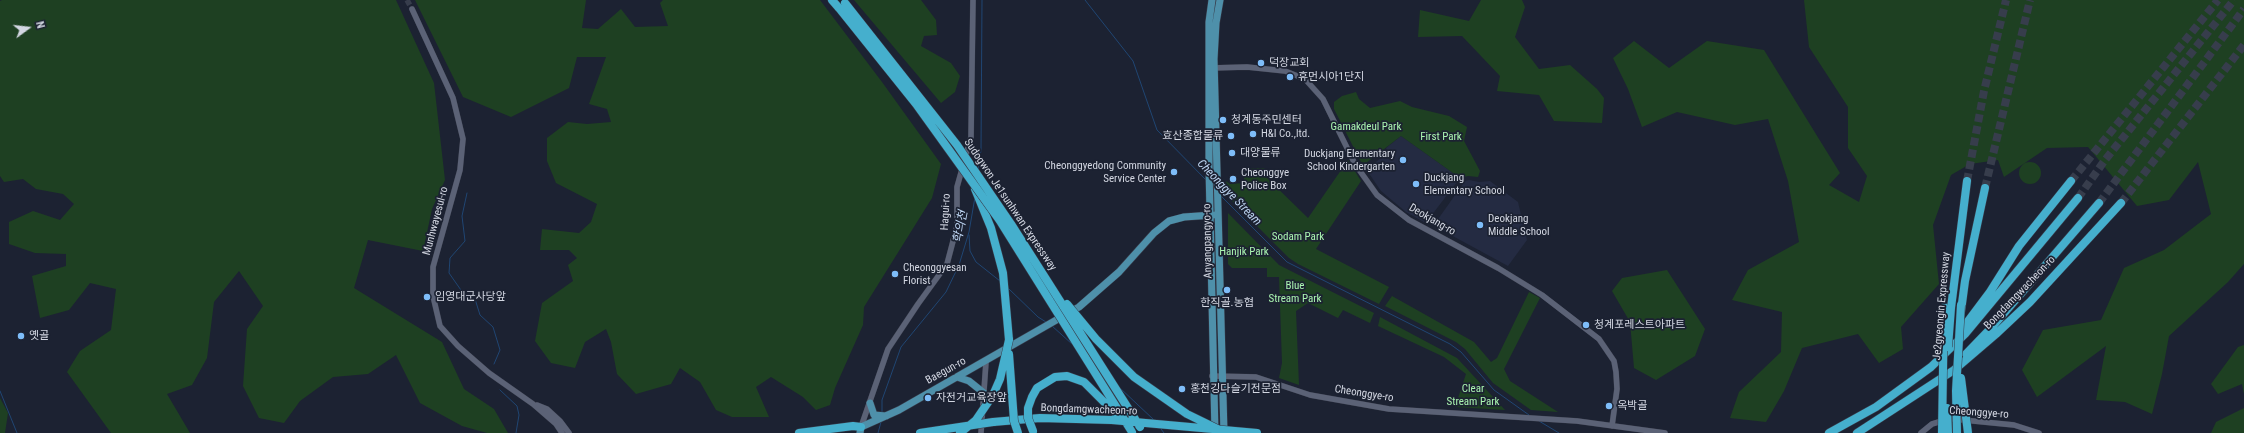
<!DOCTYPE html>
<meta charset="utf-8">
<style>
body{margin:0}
#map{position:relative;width:2244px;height:433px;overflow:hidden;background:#1c2232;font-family:"Roboto Condensed",sans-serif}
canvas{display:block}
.north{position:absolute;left:8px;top:8px;width:40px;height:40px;-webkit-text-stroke:3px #1c2232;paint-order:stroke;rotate:75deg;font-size:11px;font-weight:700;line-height:16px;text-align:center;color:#d3d7e2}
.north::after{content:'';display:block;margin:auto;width:14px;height:18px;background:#d3d7e2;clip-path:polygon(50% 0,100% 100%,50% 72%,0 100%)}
</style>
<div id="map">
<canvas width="2244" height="433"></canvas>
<div class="north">N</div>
</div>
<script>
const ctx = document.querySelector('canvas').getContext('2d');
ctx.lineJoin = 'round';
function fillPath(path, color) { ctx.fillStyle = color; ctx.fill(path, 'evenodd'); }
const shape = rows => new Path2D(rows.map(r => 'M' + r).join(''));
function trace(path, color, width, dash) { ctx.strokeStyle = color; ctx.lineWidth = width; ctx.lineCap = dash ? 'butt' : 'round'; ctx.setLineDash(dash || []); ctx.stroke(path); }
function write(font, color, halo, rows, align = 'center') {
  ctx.font = font + ' "Roboto Condensed","Noto Sans KR",sans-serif'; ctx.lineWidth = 3.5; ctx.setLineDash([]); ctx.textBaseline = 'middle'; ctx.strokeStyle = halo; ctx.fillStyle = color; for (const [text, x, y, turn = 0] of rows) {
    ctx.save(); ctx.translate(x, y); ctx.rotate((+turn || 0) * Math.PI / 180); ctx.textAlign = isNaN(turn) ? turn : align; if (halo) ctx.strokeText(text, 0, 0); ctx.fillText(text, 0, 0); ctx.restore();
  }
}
fillPath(shape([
 [1401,136,1460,178,1428,220,1424,222,1406,212,1381,191,1368,172,1370,167,1388,152,1386,148],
 [1469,180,1479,182,1490,181,1518,202,1527,240,1508,266,1438,228,1436,222,1465,181]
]), '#242b42');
fillPath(shape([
 [2,0,396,0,434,83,445,180,432,209,423,251,368,240,354,288,442,342,464,389,494,409,508,433,487,433,462,426,420,403,396,355,368,374,333,377,300,401,284,423,259,418,243,386,247,329,263,306,239,271,214,302,207,358,192,385,167,394,190,433,111,433,67,372,80,351,111,330,116,289,90,283,69,310,40,318,32,276,66,266,66,254,35,253,9,244,9,222,33,211,60,220,74,204,63,194,36,189,23,179,4,182,0,176,0,1],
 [415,0,586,0,582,28,598,29,621,9,635,27,668,26,660,3,663,0,820,0,882,82,941,164,932,198,864,307,863,325,835,388,830,405,816,410,803,397,771,377,756,387,769,417,732,417,716,410,700,382,680,368,671,384,636,394,617,374,611,342,606,329,585,342,575,368,551,363,535,341,542,303,573,281,568,265,577,258,569,250,540,250,542,229,579,233,591,222,597,204,556,183,547,161,547,138,568,122,587,124,611,122,607,109,589,104,606,57,577,57,569,88,511,117,463,97],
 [854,0,921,0,936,20,937,35,924,36,921,46,951,63,960,76,955,92,941,103],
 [1481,0,1522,0,1525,7,1515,37,1539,69,1570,65,1597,89,1604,98,1602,123,1554,121,1539,95,1497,91,1500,76,1462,36,1418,37,1420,10,1469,21],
 [1804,0,2244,0,2244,264,2228,282,2169,336,2162,374,2152,414,2125,402,2096,400,2106,346,2037,397,2022,370,2043,330,2101,320,2124,268,2164,250,2211,214,2198,162,2169,200,2137,206,2088,147,2047,148,2004,177,1998,160,1970,164,1951,175,1933,225,1939,284,1901,327,1903,349,1879,363,1858,334,1802,348,1784,391,1766,422,1730,418,1739,392,1781,352,1782,312,1732,300,1748,270,1799,242,1788,181,1768,119,1735,125,1677,112,1642,127,1628,89,1613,58,1634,41,1669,68,1707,41,1764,50,1840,173,1829,185,1859,202,1867,176,1848,148,1848,107,1809,47],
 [1356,92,1359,99,1370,108,1400,101,1412,107,1449,116,1467,127,1464,141,1480,171,1478,177,1468,176,1460,178,1401,136,1366,163,1361,162,1334,109,1334,102,1342,96],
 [1348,160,1361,181,1316,249,1389,287,1379,304,1298,264,1289,258,1228,197,1226,181,1230,184,1244,183,1244,169,1265,168,1264,175,1308,218],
 '2019 173a11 11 0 1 1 22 0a11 11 0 1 1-22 0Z',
 [1228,213,1279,265,1374,313,1370,323,1343,310,1338,318,1308,303,1296,311,1299,385,1279,378,1282,363,1279,277,1267,277,1267,268,1232,268,1228,264],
 [1667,270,1705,329,1695,356,1656,380,1634,368,1630,322,1612,291,1622,278],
 [1529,292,1540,298,1504,369,1510,381,1558,412,1531,410,1493,383,1465,349,1456,342,1385,306,1392,296,1474,342,1491,362,1497,358],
 [1380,317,1457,358,1505,410,1455,407,1466,374,1444,357,1378,326],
 [2244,345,2244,394,2242,384,2218,394,2211,384,2238,347],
 [0,398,8,413,5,433,0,433],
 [2244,408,2244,433,2211,433,2216,422]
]), '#1e4022');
trace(shape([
 [1085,0,1133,61,1157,130,1207,181],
 [978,170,981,150,982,0],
 [467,193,462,216,465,241,450,258,449,273,463,293,475,299,480,315,493,327,500,350,494,364],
 [1220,195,1287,262,1450,344,1461,352,1494,390,1529,415],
 [969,235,970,251,976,262,1000,281],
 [1008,288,1038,317,1046,322],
 [1052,326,1072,344],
 [1120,388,1154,420],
 [500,390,517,406,519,415,516,433],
 [0,391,17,433],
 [882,413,882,400,901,347,946,292,959,265,969,232,975,197],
 [1539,421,1559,433],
 [1161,429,1164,433],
 [878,433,881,422]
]), '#204673', 1);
trace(shape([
 [407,0,412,9]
]), '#373d4c', 5.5, [5.5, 3]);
trace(shape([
 [1967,181,1984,91,2006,0],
 [2071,181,2218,0],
 [1985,188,2030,0],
 [2078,198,2105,160,2234,0],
 [2099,203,2244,9],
 [2121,203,2244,45]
]), '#373d4c', 8, [8, 4]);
const minor = shape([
 [412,9,453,98,463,139,460,170,433,267,433,296,440,326,458,346,489,373,533,404,556,424,562,433],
 [1211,68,1247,67,1285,71,1305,79,1323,99,1355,164,1377,195,1409,220,1498,268,1542,295,1599,339,1614,361,1616,372,1617,389,1612,426],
 [1212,376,1256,377,1310,395,1389,409,1577,421,1665,433],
 [537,405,547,409,560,421,569,433],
 [1953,419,2014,425,2039,433],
 [861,427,888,349,918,304,947,264,957,226,957,187,971,137,973,0],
 [981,433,986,362],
 [1921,433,1932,424,1945,420]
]);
const major = shape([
 [1212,0,1209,22,1209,168,1215,433],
 [1220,0,1216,23,1214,59,1224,433],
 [957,377,969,381,984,393],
 [870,403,874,415,886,416],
 [860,433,861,427,899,410,1079,307,1119,272,1154,233,1169,221,1184,217,1213,215]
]);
const highway = shape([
 [832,0,839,8],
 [975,189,991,228,1003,273,1009,340],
 [1951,308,1967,181],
 [1961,311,1965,281,1985,188],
 [1963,328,1990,292,2019,246,2071,181],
 [1966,354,1993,326,2099,203],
 [993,422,1040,418,1112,420],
 [799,433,853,426,861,427],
 [1829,433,1876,407,1931,367,1965,334,2078,198],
 [1857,433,1954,370,1996,334,2030,302,2121,203]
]);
trace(minor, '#383c4a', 6);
trace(major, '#383c4a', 8);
trace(highway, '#383c4a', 9);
trace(minor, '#5b6276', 5.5);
trace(major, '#4e90aa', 7);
trace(highway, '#45afcd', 8);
const highwayBridge = shape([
 [845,3,957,145,1011,224,1140,427],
 [839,8,916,104,970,179,1000,221,1132,432],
 [1067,304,1096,339,1134,377,1187,414,1226,433],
 [1948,347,1951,308],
 [1009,354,1014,421,1018,433],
 [1961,378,1968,433],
 [1947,408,1948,433],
 [1112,420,1257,433],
 [1033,431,1028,418,1028,408,1032,397,1037,388,1055,377,1067,376,1084,382,1118,416],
 [920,433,993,422],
 [960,433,976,420,993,395,1000,379,1009,340],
 [1942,433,1944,307],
 [1957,433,1956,391,1961,305]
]);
trace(highwayBridge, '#383c4a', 9, []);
trace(highwayBridge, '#45afcd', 8);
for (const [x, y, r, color] of [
 [1261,63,4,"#7ebdf9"],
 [1290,77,4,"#7ebdf9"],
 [1223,120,4,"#7ebdf9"],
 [1253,134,4,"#7ebdf9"],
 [1231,136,4,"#7ebdf9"],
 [1232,153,4,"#7ebdf9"],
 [1403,160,4,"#7ebdf9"],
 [1174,172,4,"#7ebdf9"],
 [1233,179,4,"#7ebdf9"],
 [1416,184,4,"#7ebdf9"],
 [1480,225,4,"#7ebdf9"],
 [895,274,4,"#7ebdf9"],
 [1227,290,4,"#7ebdf9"],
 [427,297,4,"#7ebdf9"],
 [1586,325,4,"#7ebdf9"],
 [21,336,4,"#7ebdf9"],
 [1182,389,4,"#7ebdf9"],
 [928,398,4,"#7ebdf9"],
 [1609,406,4,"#7ebdf9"]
]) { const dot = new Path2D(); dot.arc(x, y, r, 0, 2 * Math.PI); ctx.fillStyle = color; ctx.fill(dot); trace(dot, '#1c2232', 1.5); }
write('11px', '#d3d7e2', '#1c2232', [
 ["덕장교회",1269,63],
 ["휴먼시아1단지",1298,77],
 ["청계동주민센터",1231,120],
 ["H&I Co.,ltd.",1261,134],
 ["효산종합물류",1223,136,"right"],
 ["대양물류",1240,153],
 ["Duckjang Elementary",1395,154,"right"],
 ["School Kindergarten",1395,167,"right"],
 ["Cheonggyedong Community",1166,166,"right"],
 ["Service Center",1166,179,"right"],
 ["Cheonggye",1241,173],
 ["Police Box",1241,186],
 ["Duckjang",1424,178],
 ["Elementary School",1424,191],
 ["Deokjang",1488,219],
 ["Middle School",1488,232],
 ["Cheonggyesan",903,268],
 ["Florist",903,281],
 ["임영대군사당앞",435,297],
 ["한직골.농협",1227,303,"center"],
 ["청계포레스트아파트",1594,325],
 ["옛골",29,336],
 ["홍천깅다슬기전문점",1190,389],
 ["자전거교육장앞",936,398],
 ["옥박골",1617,406]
], 'left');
write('11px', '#abf6b1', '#1c2232', [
 ["Gamakdeul Park",1366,127],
 ["First Park",1441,137],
 ["Sodam Park",1298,237],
 ["Hanjik Park",1244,252],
 ["Blue",1295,286],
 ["Stream Park",1295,299],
 ["Clear",1473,389],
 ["Stream Park",1473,402]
]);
write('11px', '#d3d7e2', '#1c2232', [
 ["Sudogwon Je1sunhwan Expressway",1010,205,56],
 ["Hagui-ro",946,212,-87],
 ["Deokjang-ro",1432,220,30],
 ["Munhwayesul-ro",436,221,-75],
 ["Anyangpangyo-ro",1208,241,-91],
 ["Bongdamgwacheon-ro",2020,293,-46],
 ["Je2gyeongin Expressway",1942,306,-85],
 ["Baegun-ro",946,371,-29],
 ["Cheonggye-ro",1364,394,9],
 ["Bongdamgwacheon-ro",1089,410,2],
 ["Cheonggye-ro",1979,413,4]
]);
write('italic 12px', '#bdd4f1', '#1c2232', [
 ["Cheonggye Stream",1229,193,46],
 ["학의천",961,227,-79]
]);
</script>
